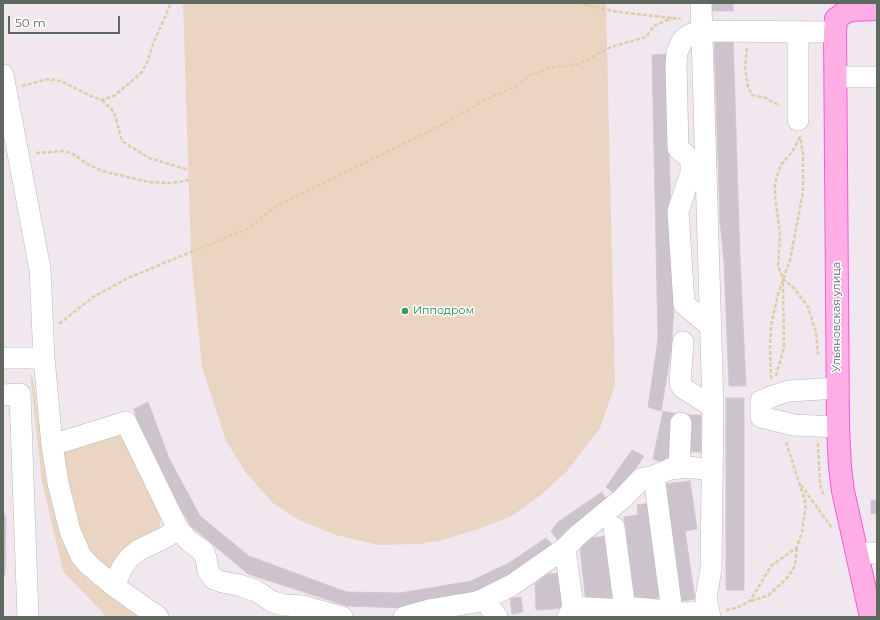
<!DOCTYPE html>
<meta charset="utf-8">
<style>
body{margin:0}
#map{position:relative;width:880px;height:620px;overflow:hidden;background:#f1e7ef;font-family:Montserrat,sans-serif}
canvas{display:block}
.frame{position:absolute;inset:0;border:4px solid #5e685f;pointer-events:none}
.scale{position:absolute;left:8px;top:16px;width:112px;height:18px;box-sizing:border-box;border:2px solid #5e685f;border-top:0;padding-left:5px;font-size:12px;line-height:14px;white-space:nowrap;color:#5e685f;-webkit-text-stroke:3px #fff;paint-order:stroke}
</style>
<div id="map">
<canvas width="880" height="620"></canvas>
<div class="frame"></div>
<div class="scale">50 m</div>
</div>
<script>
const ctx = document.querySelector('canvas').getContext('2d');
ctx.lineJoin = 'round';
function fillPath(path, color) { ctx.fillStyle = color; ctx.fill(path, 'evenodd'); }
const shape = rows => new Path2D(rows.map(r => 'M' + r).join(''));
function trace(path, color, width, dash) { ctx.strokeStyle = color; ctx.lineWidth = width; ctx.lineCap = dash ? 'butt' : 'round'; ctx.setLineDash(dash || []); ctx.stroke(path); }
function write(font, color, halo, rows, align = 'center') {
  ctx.font = font + ' Montserrat,sans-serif'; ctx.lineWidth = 3; ctx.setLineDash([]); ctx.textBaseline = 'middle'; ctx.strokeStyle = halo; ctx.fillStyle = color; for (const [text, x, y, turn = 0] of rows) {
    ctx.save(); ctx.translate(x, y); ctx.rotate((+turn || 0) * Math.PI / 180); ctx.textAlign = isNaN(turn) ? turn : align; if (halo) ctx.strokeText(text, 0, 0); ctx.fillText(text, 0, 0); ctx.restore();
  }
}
fillPath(shape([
 [183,3,606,3,615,385,600,428,567,471,542,494,512,516,476,530,442,540,420,544,378,545,336,535,299,520,274,504,246,473,226,441,202,367,191,255],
 [30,373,33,378,46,476,61,536,68,553,75,565,92,583,147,617,103,617,104,614,63,571,42,482],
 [111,433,124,435,161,517,160,526,155,531,111,569,105,568,97,561,76,529,62,450]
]), '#ead5c3');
const building = shape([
 [710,3,733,3,733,11,710,11,710,3],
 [733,37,740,258,746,386,729,386,724,261,720,221,714,39,733,37],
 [666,54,674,306,671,352,661,411,648,407,658,339,652,55,666,54],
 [726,398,744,398,744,590,726,590,726,398],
 [148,402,169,458,200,516,249,556,330,586,347,592,400,593,471,581,509,563,546,538,556,548,507,582,466,598,404,608,347,606,248,574,191,526,156,468,138,423,134,409,148,402],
 [663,411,678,414,668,464,653,459,663,411],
 [687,415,701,415,701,452,688,452,687,415],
 [632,450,644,456,618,496,606,487,632,450],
 [690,481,697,529,685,531,695,599,682,601,665,484,690,481],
 [602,492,609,503,560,543,551,531,558,522,602,492],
 [871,500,877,500,877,513,871,514,871,500],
 [652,503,665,597,635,601,624,517,638,515,637,505,652,503],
 [3,510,6,519,5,574,3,577,3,510],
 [609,536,616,599,586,602,579,539,609,536],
 [562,573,566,608,536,610,535,584,547,574,562,573],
 [521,597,523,612,512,614,510,598,521,597]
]);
fillPath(building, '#cdc3cc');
trace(building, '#d7c5d4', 1);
const minor = shape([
 [701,3,713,407,711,569,706,598,710,617],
 [798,32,798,120],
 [3,75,40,269,44,358,52,445,58,483,70,531,81,556,89,565,114,586,158,617],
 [836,77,877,77],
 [710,326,684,304,678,211,691,173,691,161,685,154,678,148,676,65,677,52,682,41,689,35,701,31,835,32],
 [683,342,680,383,683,388,713,407],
 [3,358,44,358],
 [838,388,789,391,773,396,761,401,761,417,794,425,838,427],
 [3,395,20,394,28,617],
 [52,445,126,422,178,529,166,537,139,550,129,558,122,568,114,586],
 [679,468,681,423],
 [654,476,672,612],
 [614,527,625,610],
 [178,529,190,542,203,551,206,558,208,571,214,579,222,582,239,585,256,591,273,602,284,605,303,606,342,617],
 [565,548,578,535,623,498,641,479,654,476,670,469,688,467,711,470],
 [858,553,877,553],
 [484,599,497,617],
 [573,607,625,610,635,608,647,609,683,613,709,612],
 [404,617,429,610,476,602,484,599,512,585,565,548,573,607,568,617]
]);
const major = shape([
 [871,617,843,491,840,467,838,427,835,32,836,19,844,13,851,10,877,9]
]);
trace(minor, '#b4bcb5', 22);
trace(major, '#fa57db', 24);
trace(shape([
 [578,3,618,12,681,19],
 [747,48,745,67,748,87,752,95,766,98,780,106],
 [22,86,48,79,61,81,93,97,102,100,114,96,141,73,147,63,153,44,171,3],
 [102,100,114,112,122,141,149,158,189,170],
 [800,137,792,152,780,166,775,184,775,196,780,234,778,266,783,279,795,289,808,307,816,332,818,354],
 [36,153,64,151,75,155,87,164,102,171,149,182,171,183,189,180],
 [59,324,93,297,128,278,249,228,275,207,289,200,438,127,491,97,513,88,530,75,549,68,579,64,611,47,646,37,654,26,672,18],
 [776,376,784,347,783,282],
 [771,379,770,349,771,325,778,294,790,260,803,192,803,154,800,136],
 [818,443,820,484,824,497],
 [801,485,832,528],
 [751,601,769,595,788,577,795,566,797,547],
 [726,610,736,608,750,601,771,566,785,556,797,547,802,532,806,504,786,442]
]), '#ddcea5', 2.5, [4, 2]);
trace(minor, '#fff', 21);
trace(major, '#ffafe6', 22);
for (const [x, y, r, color] of [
 [405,311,4,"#2e9e5b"]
]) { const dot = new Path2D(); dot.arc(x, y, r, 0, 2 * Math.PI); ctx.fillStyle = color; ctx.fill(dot); trace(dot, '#fff', 1.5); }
write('11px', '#27864d', '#fff', [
 ["Ипподром",413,311]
], 'left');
write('11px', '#5e685f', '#fff', [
 ["Ульяновская улица",837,317,-90]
]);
</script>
